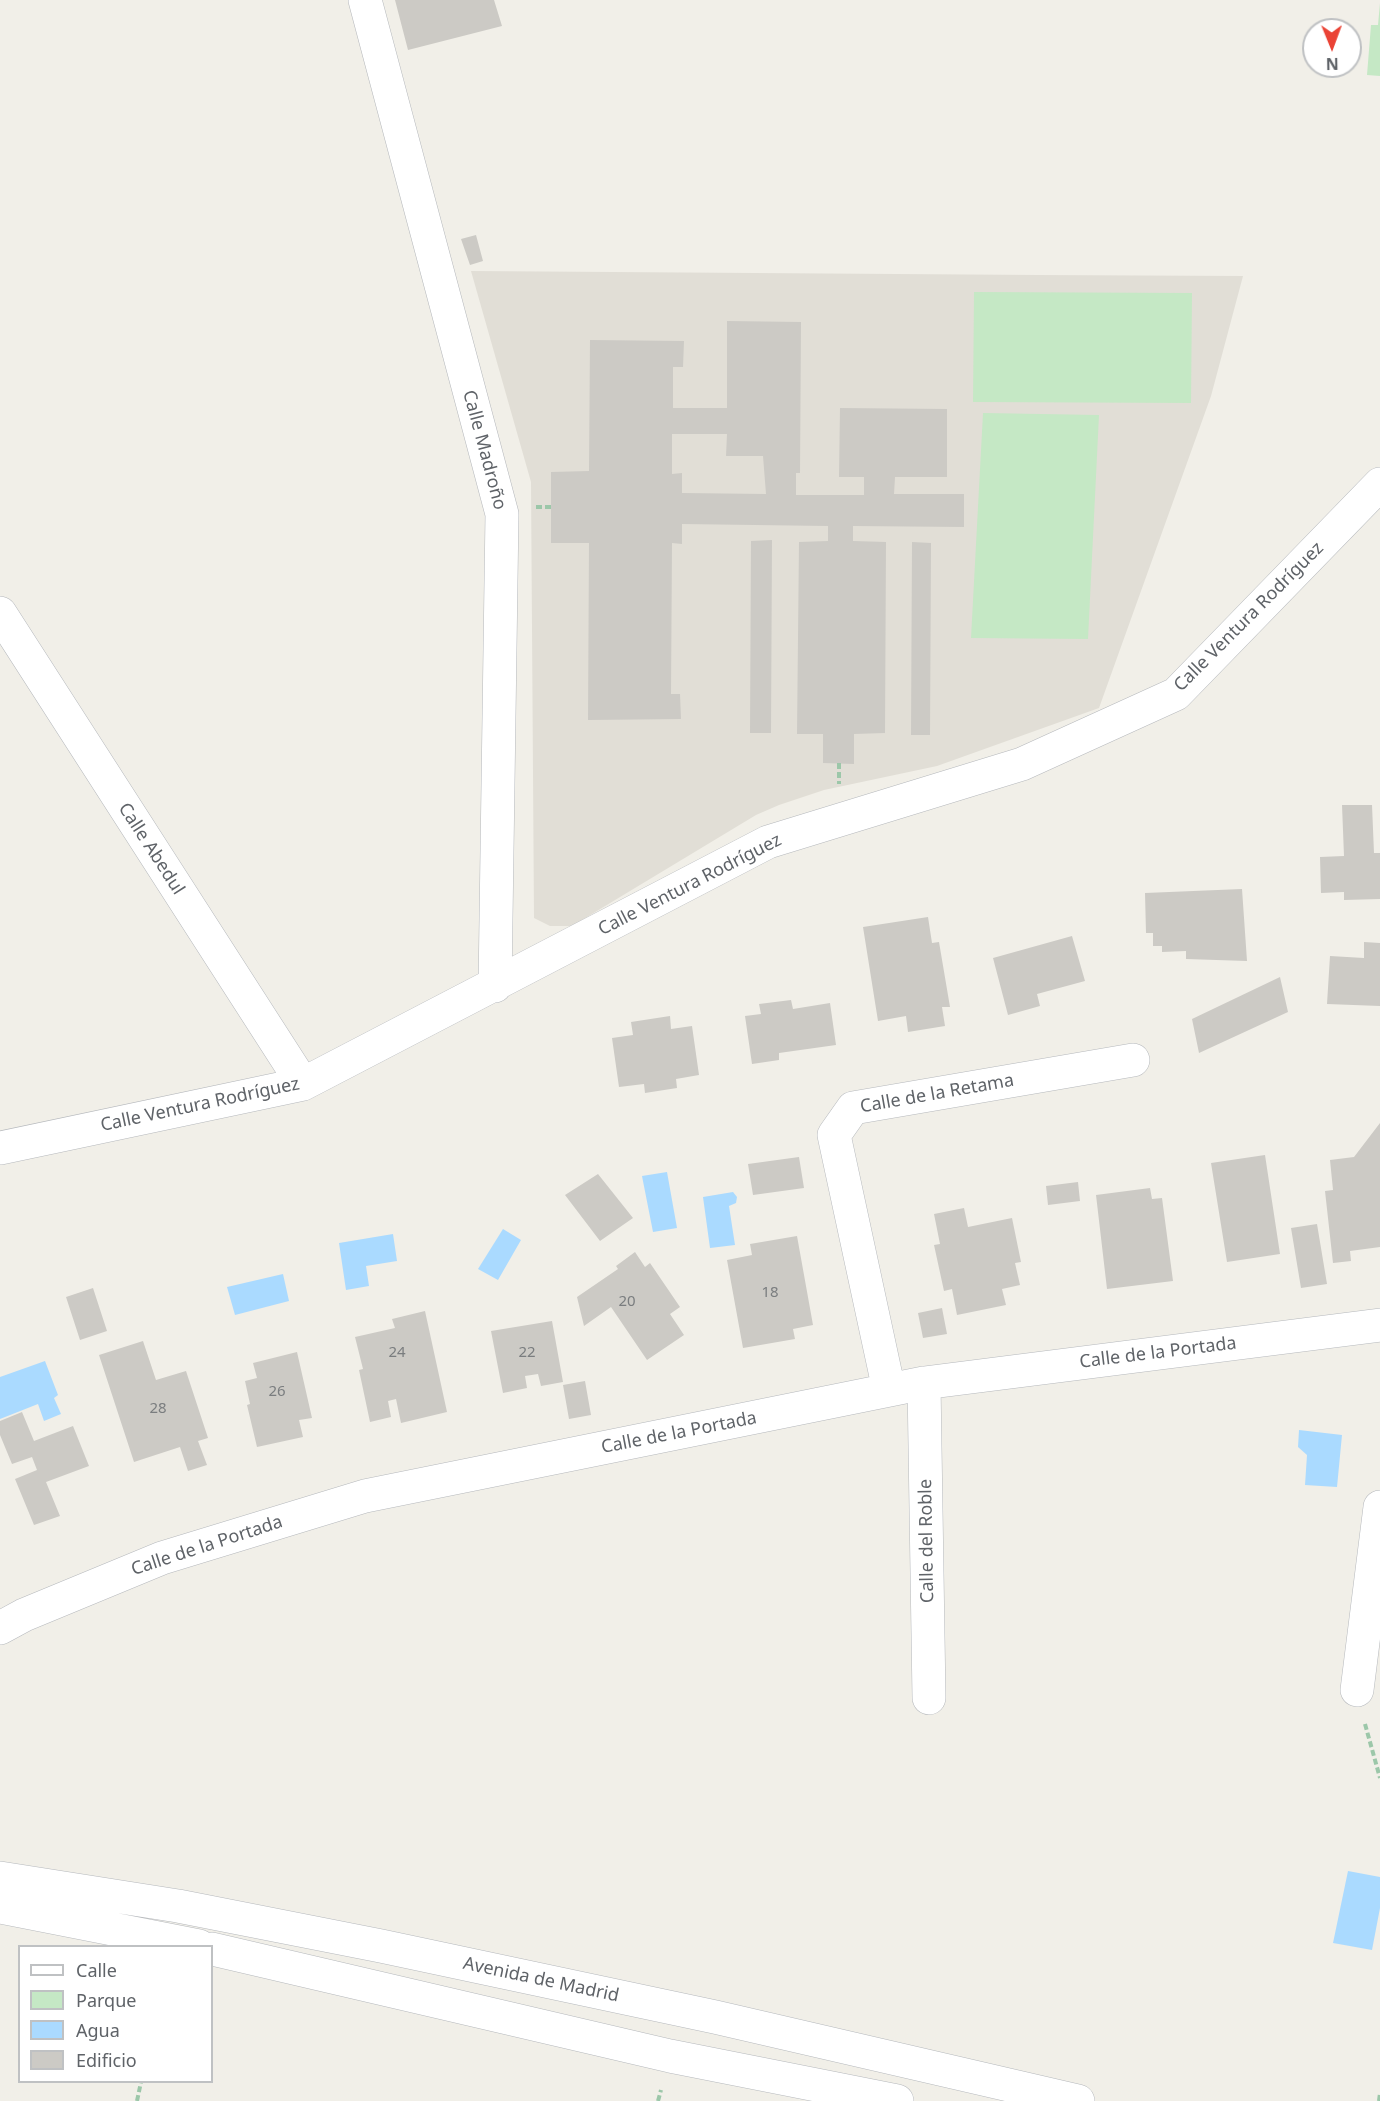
<!DOCTYPE html>
<meta charset="utf-8">
<style>
body{margin:0}
#map{position:relative;width:1380px;height:2101px;overflow:hidden;background:#f1efe8;font-family:"Noto Sans",sans-serif}
canvas{display:block}
.legend{position:absolute;left:18px;top:1945px;width:195px;height:138px;box-sizing:border-box;background:#fff;border:2px solid #bfc1c3;margin:0;padding:8px 10px;list-style:none;font-size:18px;color:#5f6368}
.legend li{display:flex;align-items:center;gap:12px;height:30px}
.legend b{width:30px;border:2px solid #bfc1c3}
.north{position:absolute;left:1302px;top:18px;width:60px;height:60px;box-sizing:border-box;background:#fff;border:2px solid #bfc1c3;border-radius:50%;rotate:179deg;font-size:16px;font-weight:700;line-height:24px;text-align:center;color:#5f6368}
.north::after{content:'';display:block;margin:auto;width:21px;height:27px;background:#ea4335;clip-path:polygon(50% 0,100% 100%,50% 72%,0 100%)}
</style>
<div id="map">
<canvas width="1380" height="2101"></canvas>
<ul class="legend">
<li><b style="height:8px;background:#fff"></b>Calle</li>
<li><b style="height:16px;background:#c5e8c5"></b>Parque</li>
<li><b style="height:16px;background:#aadaff"></b>Agua</li>
<li><b style="height:16px;background:#cccac5"></b>Edificio</li>
</ul>
<div class="north">N</div>
</div>
<script>
const ctx = document.querySelector('canvas').getContext('2d');
ctx.lineJoin = 'round';
function fillPath(path, color) { ctx.fillStyle = color; ctx.fill(path, 'evenodd'); }
const shape = rows => new Path2D(rows.map(r => 'M' + r).join(''));
function trace(path, color, width, dash) { ctx.strokeStyle = color; ctx.lineWidth = width; ctx.lineCap = dash ? 'butt' : 'round'; ctx.setLineDash(dash || []); ctx.stroke(path); }
function write(font, color, halo, rows, align = 'center') {
  ctx.font = font + ' "Noto Sans",sans-serif'; ctx.lineWidth = 4.5; ctx.setLineDash([]); ctx.textBaseline = 'middle'; ctx.strokeStyle = halo; ctx.fillStyle = color; for (const [text, x, y, turn = 0] of rows) {
    ctx.save(); ctx.translate(x, y); ctx.rotate((+turn || 0) * Math.PI / 180); ctx.textAlign = isNaN(turn) ? turn : align; if (halo) ctx.strokeText(text, 0, 0); ctx.fillText(text, 0, 0); ctx.restore();
  }
}
fillPath(shape([
 [471,271,1038,275,1243,276,1211,396,1099,708,937,766,824,790,779,805,756,815,572,926,550,926,534,918,531,482]
]), '#e1ded6');
fillPath(shape([
 [1380,3,1380,76,1367,75,1371,25,1378,25],
 [974,292,1192,293,1191,403,973,402],
 [983,413,1099,415,1088,639,971,638]
]), '#c5e8c5');
fillPath(shape([
 [667,1172,677,1228,653,1232,642,1176],
 [733,1192,737,1197,736,1203,729,1206,735,1245,710,1248,703,1197],
 [503,1229,521,1240,498,1280,478,1269],
 [393,1234,397,1261,366,1266,369,1286,346,1290,339,1243],
 [283,1274,289,1301,235,1315,227,1287],
 [45,1361,58,1395,54,1398,61,1414,44,1421,38,1404,0,1419,0,1377],
 [1299,1430,1342,1435,1337,1487,1305,1485,1307,1455,1298,1447],
 [1348,1871,1380,1877,1380,1908,1372,1950,1333,1943]
]), '#aadaff');
fillPath(shape([
 [395,0,494,0,502,26,408,50],
 [476,235,483,261,470,265,461,239],
 [727,321,801,322,800,473,796,473,796,495,864,495,864,477,839,477,840,408,947,409,947,477,895,477,894,494,964,494,964,527,853,526,853,541,886,542,885,733,854,734,854,764,823,763,823,734,797,734,799,542,828,541,828,526,682,524,682,544,672,543,671,694,680,694,681,719,588,720,589,543,551,543,551,472,589,471,590,340,684,341,683,367,673,367,673,408,727,408],
 [672,434,727,434,726,456,763,456,766,494,682,493,682,473,672,474],
 [772,540,771,733,750,733,751,541],
 [912,542,931,543,930,735,911,735],
 [1342,805,1372,805,1374,853,1380,853,1380,899,1344,900,1344,892,1321,893,1320,857,1344,856],
 [1242,889,1247,961,1186,959,1186,951,1162,952,1162,946,1153,946,1153,933,1146,933,1145,893],
 [928,917,932,943,939,942,950,1007,942,1007,945,1026,908,1032,906,1016,878,1021,863,927],
 [1072,936,1085,981,1037,994,1040,1006,1008,1015,993,958],
 [1364,942,1380,943,1380,1006,1327,1004,1330,956,1364,958],
 [1280,977,1288,1012,1199,1053,1192,1019],
 [791,1000,793,1009,830,1003,836,1045,779,1053,779,1060,752,1064,745,1016,761,1014,759,1004],
 [670,1016,671,1029,692,1026,699,1075,676,1079,677,1088,645,1093,644,1084,619,1087,612,1038,633,1035,631,1022],
 [1380,1123,1380,1247,1350,1251,1351,1261,1333,1263,1325,1191,1333,1190,1330,1160,1354,1157],
 [1265,1155,1280,1254,1227,1262,1211,1163],
 [799,1157,804,1188,753,1195,748,1164],
 [598,1174,633,1218,600,1241,565,1195],
 [1078,1182,1080,1201,1048,1205,1046,1186],
 [1150,1188,1152,1199,1162,1198,1173,1281,1107,1289,1096,1195],
 [964,1208,968,1227,1012,1218,1021,1262,1015,1263,1020,1285,1002,1289,1006,1305,957,1315,952,1289,944,1291,934,1245,940,1244,934,1214],
 [1317,1224,1327,1284,1301,1288,1291,1228],
 [797,1236,813,1325,793,1329,795,1339,743,1348,727,1260,752,1255,750,1244],
 [635,1252,645,1267,650,1263,680,1307,670,1314,684,1335,647,1360,611,1307,584,1326,577,1297,618,1269,616,1266],
 [93,1288,107,1331,80,1340,66,1297],
 [942,1308,947,1334,923,1338,918,1313],
 [425,1311,447,1412,401,1423,396,1399,388,1401,391,1417,370,1422,359,1370,363,1369,355,1337,395,1328,392,1319],
 [552,1321,563,1382,541,1386,538,1374,525,1376,527,1388,503,1393,491,1331],
 [143,1341,156,1380,186,1371,208,1438,198,1441,207,1465,188,1471,180,1447,134,1462,99,1355],
 [297,1352,312,1418,299,1420,303,1437,257,1447,247,1405,250,1404,245,1381,257,1378,253,1363],
 [585,1381,591,1415,569,1419,563,1385],
 [22,1412,34,1441,73,1426,89,1466,46,1482,60,1516,34,1525,15,1479,37,1470,32,1457,12,1464,0,1435,0,1421]
]), '#cccac5');
const minor = shape([
 [365,0,502,514,495,986],
 [0,613,303,1084],
 [0,1148,303,1084,768,842,1022,764,1176,694,1380,484],
 [924,1383,929,1698],
 [889,1390,834,1135,853,1108,1133,1060],
 [0,1628,24,1615,162,1558,365,1496,924,1383,1380,1325],
 [1357,1690,1380,1507],
 [0,1878,178,1906,381,1946,715,2017,1078,2101],
 [0,1907,199,1946],
 [212,1949,670,2056,897,2101]
]);
trace(minor, '#b5b8bc', 34);
trace(shape([
 [536,507,551,507],
 [839,763,839,784],
 [1365,1724,1380,1778],
 [137,2101,141,2082],
 [658,2101,661,2090],
 [1379,2101,1380,2093]
]), '#9cc7a9', 4, [6, 3]);
trace(minor, '#fff', 33);
write('15px', '#7a7d7f', null, [
 ["18",770,1293],
 ["20",627,1302],
 ["24",397,1353],
 ["22",527,1353],
 ["26",277,1392],
 ["28",158,1409]
]);
write('18px', '#5f6368', '#fff', [
 ["Calle Madroño",484,450,75],
 ["Calle Ventura Rodríguez",1249,617,-45],
 ["Calle Abedul",151,849,57],
 ["Calle Ventura Rodríguez",690,885,-27],
 ["Calle de la Retama",937,1094,-10],
 ["Calle Ventura Rodríguez",200,1105,-12],
 ["Calle de la Portada",1158,1353,-7],
 ["Calle de la Portada",679,1433,-11],
 ["Calle del Roble",927,1541,-91],
 ["Calle de la Portada",207,1546,-18],
 ["Avenida de Madrid",541,1980,12]
]);
</script>
